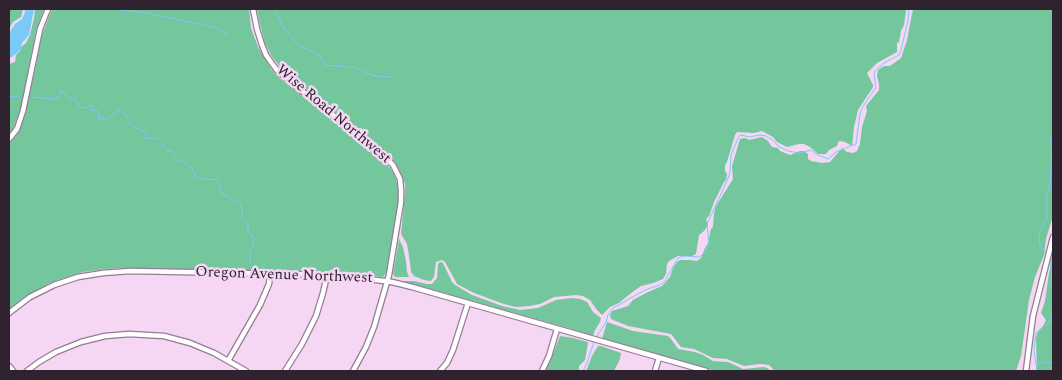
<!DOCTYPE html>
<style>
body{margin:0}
#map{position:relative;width:1062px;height:380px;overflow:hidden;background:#f5d7f3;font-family:Spectral,serif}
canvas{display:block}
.frame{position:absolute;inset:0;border:10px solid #2e232e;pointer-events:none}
</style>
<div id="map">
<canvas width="1062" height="380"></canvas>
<div class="frame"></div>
</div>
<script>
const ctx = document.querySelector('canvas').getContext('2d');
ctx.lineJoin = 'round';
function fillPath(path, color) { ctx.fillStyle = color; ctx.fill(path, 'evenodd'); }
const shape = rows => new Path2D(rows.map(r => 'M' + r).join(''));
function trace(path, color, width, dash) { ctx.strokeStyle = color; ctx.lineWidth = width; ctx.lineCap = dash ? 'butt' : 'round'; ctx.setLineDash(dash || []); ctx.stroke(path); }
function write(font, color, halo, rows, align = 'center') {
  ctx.font = font + ' Spectral,serif'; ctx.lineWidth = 5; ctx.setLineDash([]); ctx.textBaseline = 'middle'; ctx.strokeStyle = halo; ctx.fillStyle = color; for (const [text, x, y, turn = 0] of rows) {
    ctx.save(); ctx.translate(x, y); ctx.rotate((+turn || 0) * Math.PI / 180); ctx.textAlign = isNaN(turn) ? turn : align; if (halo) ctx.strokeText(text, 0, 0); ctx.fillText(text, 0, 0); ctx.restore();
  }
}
fillPath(shape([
 [9,9,23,9,21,17,13,22,9,29],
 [35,9,44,9,36,30,21,108,14,127,9,135,9,64,15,62,16,55,20,51,21,47,26,43,30,35,34,18],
 [52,9,249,9,251,28,258,47,271,69,281,79,301,95,351,132,379,154,386,162,395,176,399,190,398,203,388,269,384,276,382,277,356,273,310,271,125,268,105,269,83,272,49,283,23,298,9,309,9,144,16,136,23,120,35,70,42,35],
 [257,9,906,9,906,11,904,25,901,31,899,42,897,43,897,52,877,63,867,73,873,85,873,87,858,110,854,127,852,146,845,142,840,141,838,142,837,146,829,150,826,154,818,154,810,147,804,144,799,144,787,147,777,142,773,137,762,131,754,133,737,132,735,135,732,145,727,162,725,165,725,171,727,174,726,180,724,182,714,202,709,216,707,218,706,221,708,222,708,225,704,231,699,235,696,254,692,256,678,256,669,261,667,264,666,274,663,279,653,283,641,286,631,293,619,303,610,307,602,315,597,310,590,300,583,296,576,295,554,297,540,304,529,306,516,307,504,304,474,293,457,284,445,262,442,260,436,262,434,277,431,281,424,280,414,276,411,272,410,262,407,244,401,234,405,193,405,184,399,169,390,157,377,144,354,126,300,86,284,72,271,55,265,43,260,24],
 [913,9,1053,9,1053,195,1052,219,1046,239,1044,255,1035,277,1029,300,1021,356,1016,371,775,371,769,365,760,364,744,366,727,359,713,358,694,349,681,347,671,334,628,326,611,319,610,315,612,311,628,306,633,300,646,293,662,286,670,277,673,268,677,262,680,260,690,260,697,261,701,258,705,248,708,243,711,229,713,227,714,213,716,206,733,179,732,166,740,139,745,138,749,140,762,137,768,141,772,147,778,148,780,151,790,155,800,151,804,151,808,154,808,159,811,161,822,163,830,162,842,148,847,152,853,153,857,151,860,144,862,127,867,111,866,106,879,90,879,84,877,76,878,70,884,66,890,66,901,58,907,40],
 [399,239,403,247,406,261,407,272,409,277,395,277,393,274],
 [1053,252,1053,371,1037,371,1036,338,1038,331,1043,326,1046,320,1041,313,1045,301,1049,273],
 [440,262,443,263,452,282,455,285,472,295,502,306,520,310,538,308,556,300,571,298,580,299,587,302,593,312,601,318,600,322,595,330,593,336,568,328,402,281,414,281,427,284,432,284,437,278,438,264],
 [607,322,633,331,668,336,671,339,678,349,695,352,703,355,713,361,728,362,743,369,764,367,767,368,771,371,716,371,602,339],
 [560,336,573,338,588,342,585,360,579,366,579,371,545,371,550,362],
 [598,346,601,346,621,353,620,359,614,371,586,371,592,356]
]), '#74c69d');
fillPath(shape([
 [25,9,34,9,29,35,22,43,21,49,17,53,9,59,9,38,11,30,15,24,22,19,25,12]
]), '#79caf7');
trace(shape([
 [113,9,146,13,214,27,228,35],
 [275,9,283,27,299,46,318,54,326,65,356,68,374,76,393,77],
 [9,96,10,97,20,96],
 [32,97,52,99,58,98,60,95,61,90,69,98,75,99,80,107,85,108,90,106,94,108,91,110,98,111,99,119,108,118,119,110,128,116,128,123,147,133,146,138,157,138,168,151,172,151,176,154,173,158,175,161,183,161,193,169,195,177,205,179,218,180,221,193,241,204,242,208,242,217],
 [245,221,248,223,248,232,252,235,254,243,250,251,250,264],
 [1046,253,1040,246,1039,237,1040,230,1047,218,1047,194,1050,185,1052,149,1050,140,1053,135],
 [596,338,606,322,608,315,613,308,645,290,660,285,665,281,678,258,684,256,699,257,705,253,709,243,707,224,726,183,730,173,731,155,739,136,741,135,749,137,760,135,766,136,774,141,778,146,788,151,799,153,811,150,816,154,828,159,836,152,856,144,860,114,862,108,876,87,874,74,875,71,884,63,899,55,901,50,908,21,909,9],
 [1036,363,1040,364,1043,362,1051,363,1053,365],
 [583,371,587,363,594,342],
 [1037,371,1034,350,1036,333,1049,323,1052,314,1053,299,1051,270,1051,257,1050,255]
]), '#79caf7', 1);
const minor = shape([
 [253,9,257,29,262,45,266,55,276,69,294,85,381,152,393,165,400,179,401,190,401,202,389,275,374,327,366,347,353,371],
 [9,139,17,129,23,111,40,29,48,9],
 [9,313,30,297,54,285,78,277,103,273,130,271,336,275,392,282,412,287,706,371],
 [228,361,260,305,269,284,270,274],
 [9,366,13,371],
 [27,371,39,362,56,352,81,342,105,336,129,334,164,336,190,343,214,353,246,371],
 [285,371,302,344,316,316,323,293,327,275],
 [440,371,447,363,453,350,468,303],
 [542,371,549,356,557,329],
 [655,371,659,358],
 [1026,371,1033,316,1053,237]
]);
trace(minor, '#967b94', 7);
trace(minor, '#fff', 4.5);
write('15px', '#2e232e', '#f5d7f3', [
 ["Wise Road Northwest",333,115,40],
 ["Oregon Avenue Northwest",284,276,2]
]);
</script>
